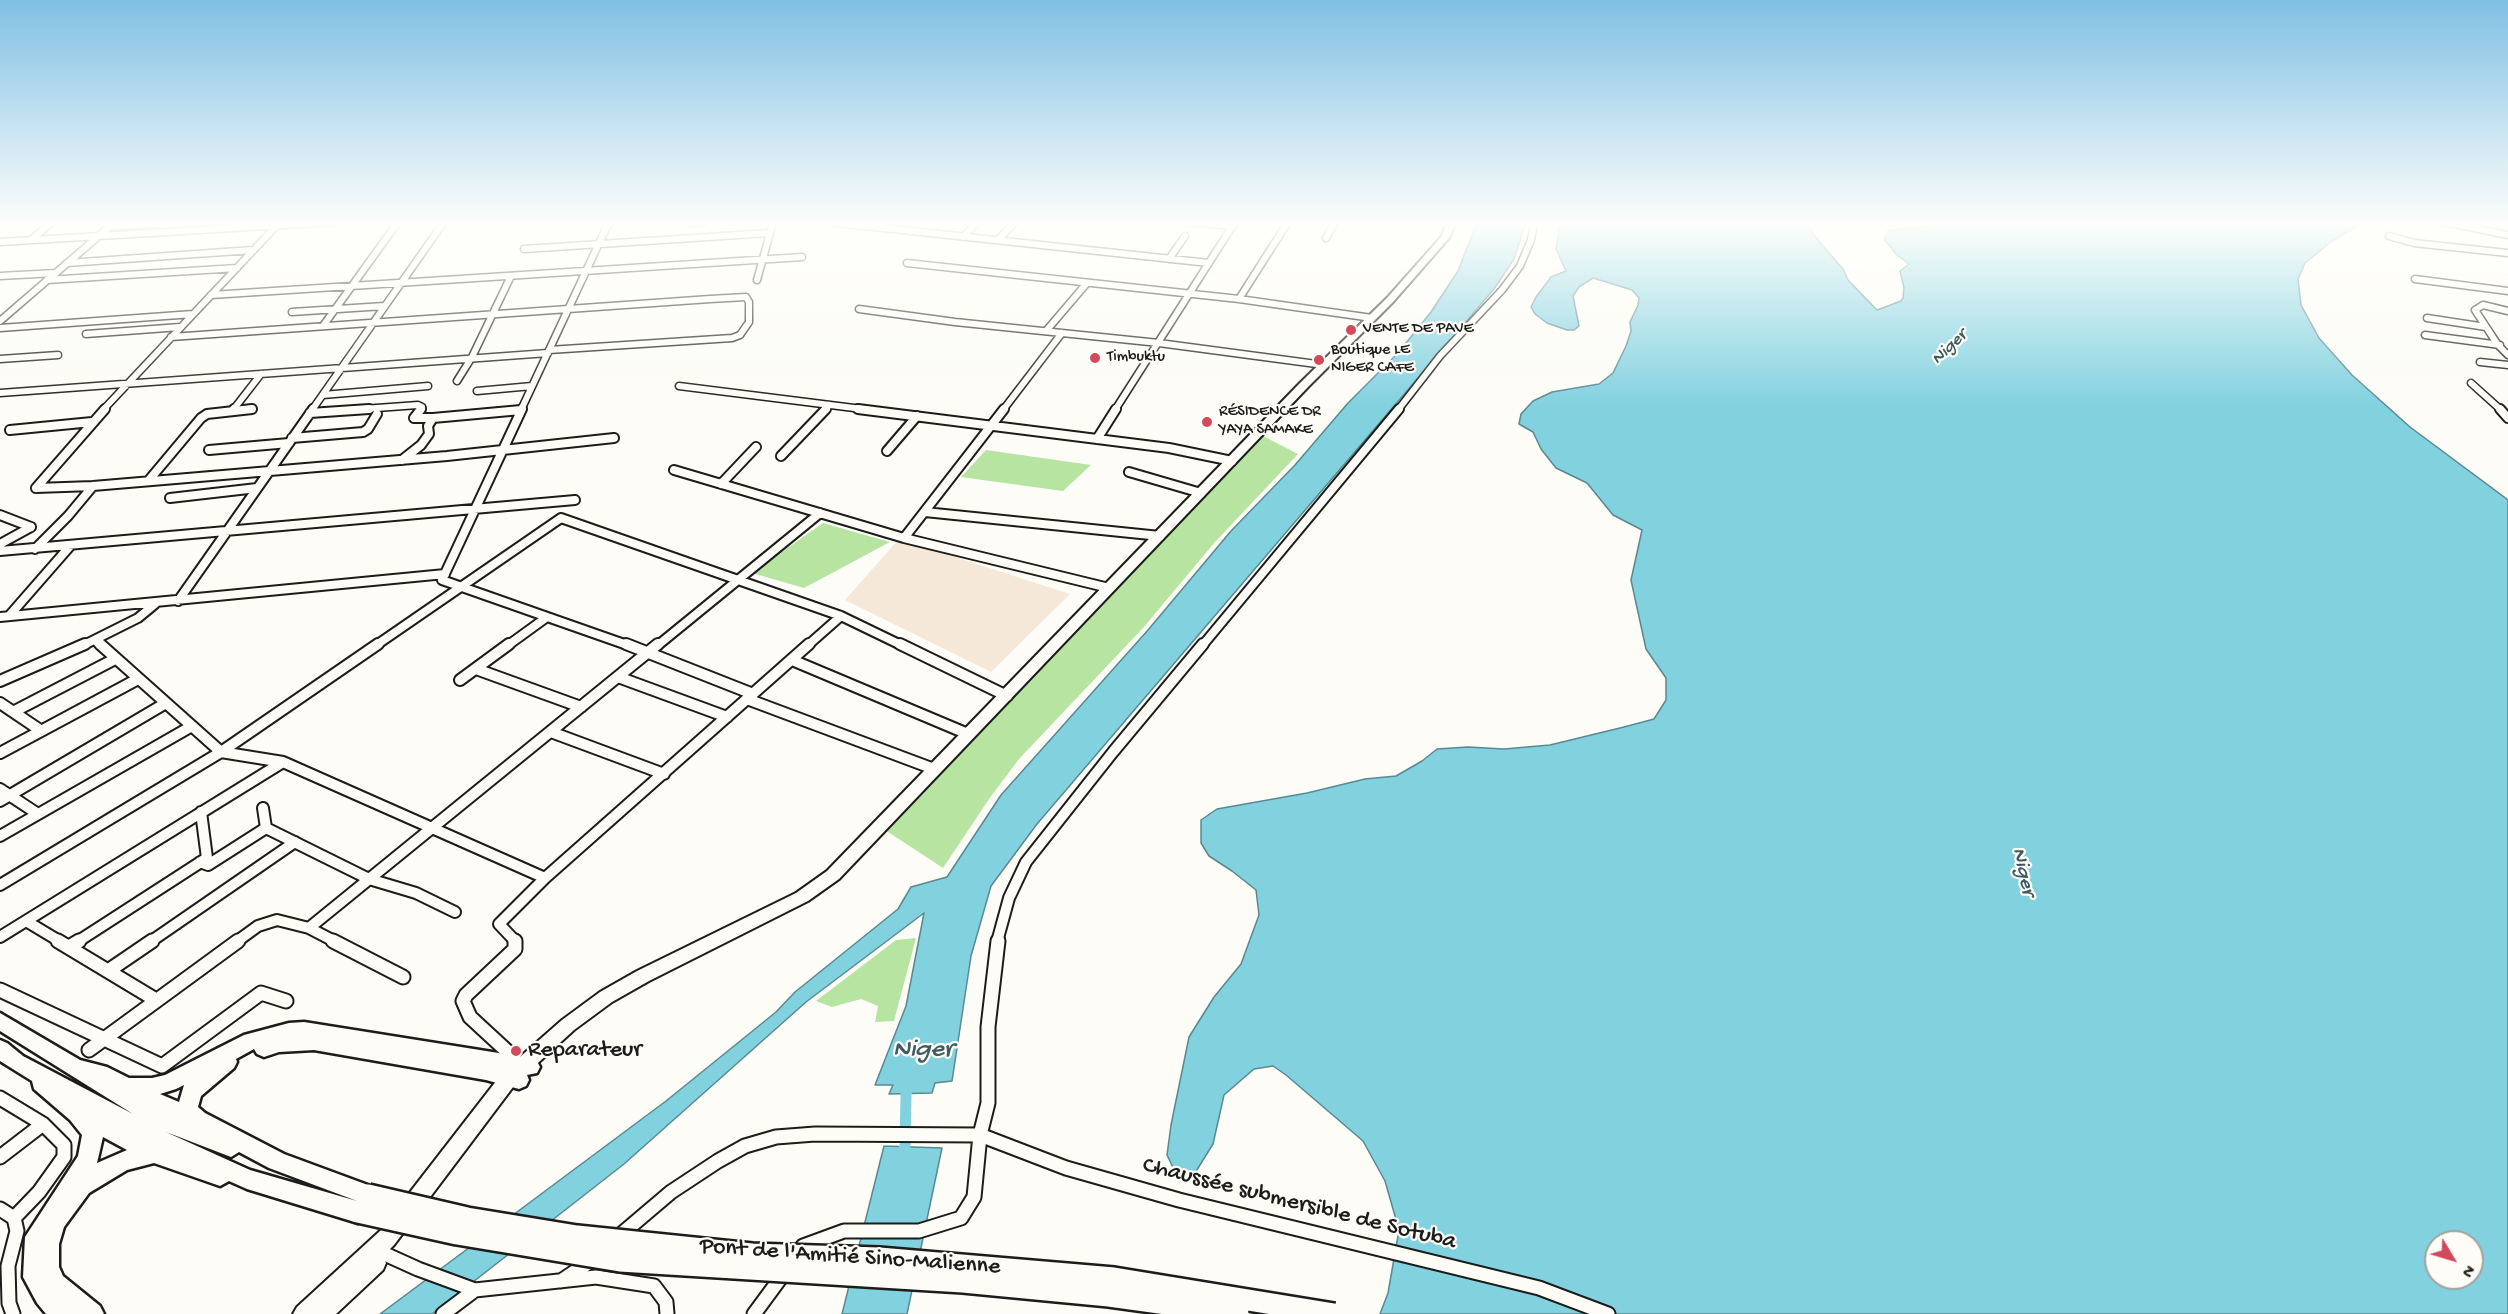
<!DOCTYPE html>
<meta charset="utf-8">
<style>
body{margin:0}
#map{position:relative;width:2508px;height:1314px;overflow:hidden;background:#fdfcf7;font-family:"Gochi Hand",sans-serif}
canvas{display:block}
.north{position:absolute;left:2424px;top:1230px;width:60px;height:60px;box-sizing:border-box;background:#fdfcf7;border:2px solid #a3a29f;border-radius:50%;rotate:128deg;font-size:16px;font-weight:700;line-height:24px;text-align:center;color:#1c1c1c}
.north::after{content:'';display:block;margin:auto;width:21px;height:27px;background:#d1495b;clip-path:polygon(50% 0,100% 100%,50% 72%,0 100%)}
</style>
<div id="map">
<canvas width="2508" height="1314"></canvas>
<div class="north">N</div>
</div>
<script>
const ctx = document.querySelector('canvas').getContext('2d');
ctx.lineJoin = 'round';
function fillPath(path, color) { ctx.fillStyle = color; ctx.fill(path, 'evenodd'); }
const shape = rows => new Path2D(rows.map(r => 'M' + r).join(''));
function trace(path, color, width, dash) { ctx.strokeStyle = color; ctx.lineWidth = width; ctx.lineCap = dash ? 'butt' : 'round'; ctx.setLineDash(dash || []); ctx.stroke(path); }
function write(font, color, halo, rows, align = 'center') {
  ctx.font = font + ' "Gochi Hand",sans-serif'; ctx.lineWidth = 4.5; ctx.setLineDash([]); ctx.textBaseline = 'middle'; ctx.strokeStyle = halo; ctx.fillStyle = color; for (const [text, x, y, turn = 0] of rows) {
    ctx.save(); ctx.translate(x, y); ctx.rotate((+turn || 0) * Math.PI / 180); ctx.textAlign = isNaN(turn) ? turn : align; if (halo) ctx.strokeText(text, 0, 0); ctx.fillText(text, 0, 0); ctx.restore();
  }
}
fillPath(shape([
 [899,539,1070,594,991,672,845,600]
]), '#f5e8d9');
fillPath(shape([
 [1263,436,1298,454,1215,542,1143,628,1019,759,989,799,943,868,885,830,922,795,1047,657,1100,607,1151,550,1177,527,1255,441],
 [986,450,1091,465,1063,491,961,477],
 [823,523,890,542,804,588,752,573],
 [916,938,894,1021,875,1022,878,1006,861,999,832,1007,816,1001,896,940]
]), '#b8e4a2');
const water = shape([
 [1477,222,1526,222,1514,259,1494,289,1037,824,991,886,971,956,952,1081,935,1083,932,1093,889,1094,893,1085,875,1085,906,1006,924,913,806,1002,624,1164,432,1314,380,1314,666,1101,776,1012,795,992,898,909,911,887,947,877,1001,795,1148,630,1231,531,1295,465,1348,403,1397,354,1431,312,1458,271,1477,222],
 [1561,222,1806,222,1816,238,1843,269,1848,280,1877,310,1901,301,1903,298,1904,288,1900,271,1909,264,1896,254,1884,239,1888,231,1893,230,1932,226,1940,222,2364,222,2332,241,2305,263,2298,279,2301,305,2319,338,2352,375,2410,427,2508,500,2508,1314,1380,1314,1388,1293,1399,1230,1385,1181,1363,1141,1286,1075,1273,1066,1254,1069,1224,1095,1213,1144,1195,1173,1178,1178,1167,1155,1171,1125,1189,1037,1214,997,1241,964,1259,915,1256,890,1232,871,1209,856,1201,843,1201,820,1217,809,1307,793,1365,779,1396,776,1422,761,1437,749,1468,747,1504,749,1550,745,1624,727,1654,719,1666,700,1666,678,1646,649,1631,580,1642,530,1613,515,1587,483,1556,468,1541,449,1533,432,1519,424,1521,414,1533,401,1552,392,1599,384,1613,373,1626,346,1631,331,1630,322,1638,305,1639,298,1632,290,1593,278,1579,287,1573,296,1579,326,1574,330,1567,330,1547,323,1535,314,1531,307,1536,297,1551,277,1566,271,1556,249,1561,222],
 [2436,1242,2472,1242,2472,1278,2436,1278,2436,1242],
 [884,1146,942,1148,907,1314,842,1314,884,1146]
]);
fillPath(water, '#82d1df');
trace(water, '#598991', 1.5);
trace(shape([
 [900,1156,905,1147,906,1094,909,1084]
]), '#82d1df', 11);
const streetFar3 = shape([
 [1188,222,1233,226],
 [2445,222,2508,235],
 [689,223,705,222],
 [837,223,1209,263],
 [110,226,156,224],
 [2389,236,2414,243,2508,253],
 [963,237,977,222],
 [1326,238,1335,222],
 [31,240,52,222],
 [998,240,1015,222],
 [0,242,333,222],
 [524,249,769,233],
 [1169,259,1185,236],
 [67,263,253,250],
 [907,263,1239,299,1372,318],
 [0,276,56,273],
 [2415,279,2508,291],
 [47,280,237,268],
 [757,280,773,222],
 [211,295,802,257],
 [1239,299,1288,222],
 [859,309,955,322,1159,343,1324,365],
 [2508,311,2483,305,2475,310,2498,345,2508,355],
 [292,312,384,306],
 [2427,318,2486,327],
 [0,321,115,222],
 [323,326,398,222],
 [0,328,193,314],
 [1046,331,1087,283],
 [86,334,180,327],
 [2425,335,2500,345],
 [171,337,710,299,746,297,749,302,749,322,740,335,732,338,549,350],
 [0,359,58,355],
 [2480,362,2508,365],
 [457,381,472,357,511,276],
 [2471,383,2501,410],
 [679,386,870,410],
 [477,391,532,386],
 [0,393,548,353],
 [323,395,428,386],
 [103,410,280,222],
 [233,410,261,374],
 [242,410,252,409],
 [312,410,444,222],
 [349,410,418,405,422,407,420,410],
 [521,410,609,222],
 [824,410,829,405],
 [1003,410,1062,333],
 [1115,410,1235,222],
 [1398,410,1440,356,1502,290,1520,266,1531,240,1534,222]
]);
const streetFar2 = shape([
 [421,409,414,418,433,418],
 [522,409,442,580,630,646],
 [858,409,1169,448,1232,461],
 [2500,409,2508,418],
 [232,411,234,409],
 [310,413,369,409],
 [10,430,92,422],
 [292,438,363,432,368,429,377,414],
 [1097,439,1116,409],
 [209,450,289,443],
 [887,451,917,416],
 [781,456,826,409],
 [402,460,421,445,429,434,428,426,433,418,521,410],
 [674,470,904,538,1109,588],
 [1129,472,1201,493],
 [149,480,201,418,207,414,252,409],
 [721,484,756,447],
 [36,488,93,486,447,456,614,438],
 [36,488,105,409],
 [170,498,257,488],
 [925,512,1160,536],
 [0,515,31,527],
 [904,538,1004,409],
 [0,544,31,527],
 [35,549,68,516,93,486],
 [0,551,575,500],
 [178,601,313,409],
 [9,616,71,545],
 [0,617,445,574],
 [95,640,101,646],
 [82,646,138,618,155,604],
 [375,646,561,518,841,616,903,646],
 [507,646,547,617],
 [657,646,820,513],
 [807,646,841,616],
 [1202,646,1399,409]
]);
const streetFar1 = shape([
 [100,644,221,752,283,762,545,878],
 [626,644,753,694],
 [900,644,1007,696],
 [792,660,968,734],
 [476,669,581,707],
 [618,677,727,717],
 [460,680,509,644],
 [0,681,85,644],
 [747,699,934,769],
 [0,703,40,730],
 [13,712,115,659],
 [551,732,664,774],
 [0,753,138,679],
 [0,789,38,814],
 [0,801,166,703],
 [263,808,266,828],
 [266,828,369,879,416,893,455,912],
 [0,836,192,726],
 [200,862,208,865,266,828],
 [0,885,221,752,378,644],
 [26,921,61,942],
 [309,928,658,644],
 [0,937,283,762],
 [77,942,207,858,201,812],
 [150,942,295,842],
 [236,942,258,926,277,920,309,928,336,942],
 [516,942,499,924,545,878,809,644],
 [997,942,1009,898,1026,862,1113,752,1203,644]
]);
const street = shape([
 [58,941,156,1000],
 [333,941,403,977],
 [69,947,79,941],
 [108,971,152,941],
 [0,990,162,1066,261,993,286,1001],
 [89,1050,238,941],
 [512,1063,509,1053,470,1017,463,1001,466,995,515,949,515,941],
 [0,1098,43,1124,64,1145,64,1157,39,1192,14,1218,17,1231,8,1266,9,1303,13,1314],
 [0,1157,43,1124],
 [0,1209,14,1218],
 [618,1237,671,1192,718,1161,745,1146,776,1137,815,1134,980,1135,1066,1168,1179,1200,1539,1288,1608,1314],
 [376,1250,418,1269,475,1290,596,1277,654,1286,666,1302,667,1314],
 [798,1253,803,1246,844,1231,919,1231,961,1218,974,1197,980,1135,988,1103,988,1027,998,941],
 [561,1281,594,1259],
 [443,1314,475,1290],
 [754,1314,785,1272]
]);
const secondary = shape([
 [1448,222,1456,222,1449,238,1393,302,1308,387,839,879,808,901,649,981,612,1002,574,1030,516,1083,394,1245,383,1256,386,1263,383,1270,336,1314,293,1314,297,1307,380,1231,504,1071,562,1020,600,992,637,971,796,893,827,871,1300,383,1387,298,1441,237,1448,222]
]);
const primary = shape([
 [0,1013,80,1060,107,1067,129,1078,152,1078,165,1075,244,1035,289,1023,304,1022,530,1058,537,1061,540,1067,537,1073,527,1075,529,1080,526,1086,519,1089,486,1080,314,1050,279,1052,264,1057,257,1054,254,1049,236,1059,237,1062,234,1068,201,1096,198,1107,205,1113,284,1154,376,1188,379,1195,376,1202,368,1205,362,1203,366,1205,369,1212,366,1219,358,1223,247,1189,229,1181,220,1186,154,1163,127,1170,89,1193,64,1227,59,1244,59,1267,63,1276,100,1306,104,1314,46,1314,37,1303,23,1277,25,1237,78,1156,82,1135,70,1120,34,1089,32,1081,0,1061,0,1040,7,1043,23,1056,133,1114,0,1031,0,1013],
 [184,1085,179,1102,160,1094,176,1089,184,1085],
 [166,1132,231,1157,239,1152,269,1168,357,1201,250,1170,166,1132],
 [103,1137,127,1150,97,1163,103,1137]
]);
trace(streetFar3, '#1c1c1c', 9);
trace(streetFar2, '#1c1c1c', 12);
trace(streetFar1, '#1c1c1c', 14);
trace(street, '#1c1c1c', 17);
trace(secondary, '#1c1c1c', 4);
trace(primary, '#1c1c1c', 5);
trace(streetFar3, '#fdfcf7', 6);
trace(streetFar2, '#fdfcf7', 8);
trace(streetFar1, '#fdfcf7', 10);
trace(street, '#fdfcf7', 13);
fillPath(secondary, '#fdfcf7');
fillPath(primary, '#fdfcf7');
const primaryBridge = shape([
 [368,1195,467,1218,577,1236,752,1254,879,1258,1114,1278,1334,1314],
 [358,1212,457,1234,620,1261,963,1282,1109,1296,1238,1314]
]);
trace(primaryBridge, '#1c1c1c', 26, []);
trace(primaryBridge, '#fdfcf7', 21);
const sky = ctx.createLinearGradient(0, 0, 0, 406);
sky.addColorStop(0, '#7fc0e4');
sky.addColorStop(0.55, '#fefefb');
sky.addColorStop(1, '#fefefb00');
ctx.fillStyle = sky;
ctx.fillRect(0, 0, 2508, 406);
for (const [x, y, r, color] of [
 [1351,330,6,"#d1495b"],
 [1095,358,6,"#d1495b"],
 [1319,360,6,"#d1495b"],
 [1207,422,6,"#d1495b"],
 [516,1051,6,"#d1495b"]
]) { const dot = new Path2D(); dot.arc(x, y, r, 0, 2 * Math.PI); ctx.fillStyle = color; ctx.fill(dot); trace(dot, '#fdfcf7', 2); }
write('16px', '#1c1c1c', '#fdfcf7', [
 ["VENTE DE PAVE",1363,330],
 ["Boutique LE",1331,351],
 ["NIGER CAFE",1331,369],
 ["Timbuktu",1107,358],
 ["RÉSIDENCE DR",1219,413],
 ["YAYA SAMAKE",1219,431]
], 'left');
write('italic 18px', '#405b60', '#fdfcf7', [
 ["Niger",1950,348,-44]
]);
write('italic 21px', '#405b60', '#fdfcf7', [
 ["Niger",2022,872,77]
]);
write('24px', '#1c1c1c', '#fdfcf7', [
 ["Reparateur",528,1051]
], 'left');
write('24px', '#1c1c1c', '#fdfcf7', [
 ["Chaussée submersible de Sotuba",1299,1205,14],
 ["Pont de l'Amitié Sino-Malienne",850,1258,4]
]);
write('italic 26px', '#405b60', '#fdfcf7', [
 ["Niger",923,1051]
]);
</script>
